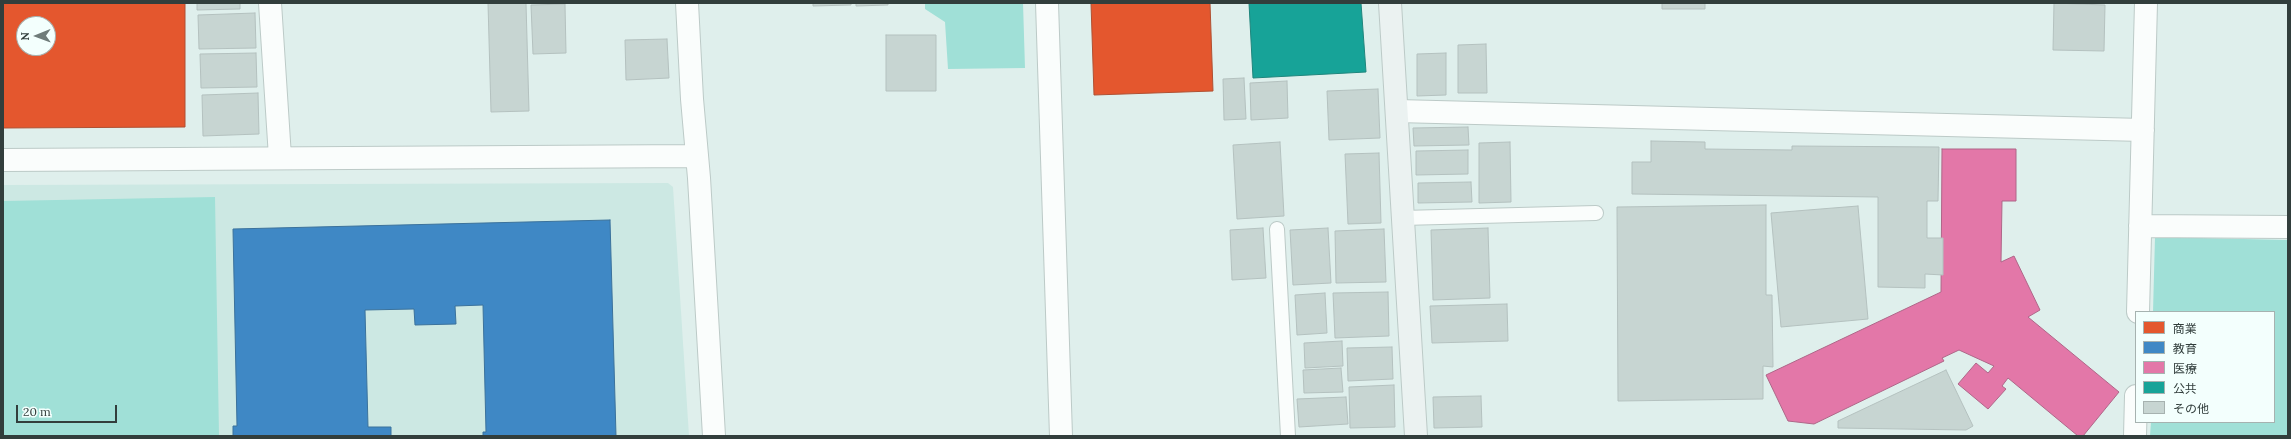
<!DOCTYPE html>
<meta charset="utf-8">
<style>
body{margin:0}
#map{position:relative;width:2291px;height:439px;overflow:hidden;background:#dfefec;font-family:Lora,"Noto Sans JP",serif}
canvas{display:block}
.frame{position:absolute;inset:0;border:4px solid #323e3c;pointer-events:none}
.legend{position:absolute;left:2135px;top:311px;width:140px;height:112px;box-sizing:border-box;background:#f3fffd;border:1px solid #a6b2b0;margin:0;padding:5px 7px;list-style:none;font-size:12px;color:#323e3c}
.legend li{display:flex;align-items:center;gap:8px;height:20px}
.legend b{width:20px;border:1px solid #a6b2b0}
.north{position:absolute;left:16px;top:16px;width:40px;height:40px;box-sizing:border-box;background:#f3fffd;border:1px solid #a6b2b0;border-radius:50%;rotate:269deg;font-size:11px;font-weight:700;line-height:16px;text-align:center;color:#323e3c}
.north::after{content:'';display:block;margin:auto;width:14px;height:18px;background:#6f7c7a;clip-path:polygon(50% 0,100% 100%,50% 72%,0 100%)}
.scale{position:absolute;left:16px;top:405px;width:101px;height:18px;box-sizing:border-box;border:2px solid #323e3c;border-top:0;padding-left:5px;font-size:12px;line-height:14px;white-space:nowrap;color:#323e3c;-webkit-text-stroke:3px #f3fffd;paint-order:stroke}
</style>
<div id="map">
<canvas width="2291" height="439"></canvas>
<div class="frame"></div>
<ul class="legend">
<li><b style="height:11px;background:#e4572e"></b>商業</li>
<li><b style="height:11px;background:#3f88c5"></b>教育</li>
<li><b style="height:11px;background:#e377a8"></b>医療</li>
<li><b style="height:11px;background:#17a398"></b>公共</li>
<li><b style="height:11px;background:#c7d5d2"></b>その他</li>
</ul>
<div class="north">N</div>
<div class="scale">20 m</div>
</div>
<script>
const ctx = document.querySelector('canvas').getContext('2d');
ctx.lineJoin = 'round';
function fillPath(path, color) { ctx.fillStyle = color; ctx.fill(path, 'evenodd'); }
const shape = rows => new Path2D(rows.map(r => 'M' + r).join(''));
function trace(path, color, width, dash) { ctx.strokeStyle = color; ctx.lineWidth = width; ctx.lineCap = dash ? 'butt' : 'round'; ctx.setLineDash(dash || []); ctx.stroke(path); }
fillPath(shape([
 [668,183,673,187,689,436,3,436,3,185]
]), '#cce8e3');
fillPath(shape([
 [925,3,1023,3,1025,68,948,69,945,22,925,9],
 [215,197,219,436,3,436,3,201],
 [2155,237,2288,240,2288,436,2150,436,2151,422,2274,422,2274,312,2153,312]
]), '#a0e0d7');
const shops = shape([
 [3,3,185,3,185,127,3,128,3,3],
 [24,24,48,24,48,48,24,48,24,24],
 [1091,3,1210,3,1213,91,1094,95,1091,3]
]);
fillPath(shops, '#e4572e');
trace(shops, '#af5032', 1);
const schools = shape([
 [610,220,616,436,483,436,483,432,486,432,483,305,455,306,456,324,415,325,414,309,365,310,368,427,391,427,391,436,233,436,233,426,237,426,233,229,610,220]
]);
fillPath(schools, '#3f88c5');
trace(schools, '#3b729c', 1);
const health = shape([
 [1942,149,2016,149,2016,201,2002,201,2001,262,2014,256,2040,310,2028,317,2119,392,2083,436,2078,436,2008,378,2002,386,2006,389,1988,409,1958,384,1976,363,1988,373,1994,366,1959,350,1942,358,1944,361,1814,424,1788,421,1766,375,1941,292,1942,149]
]);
fillPath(health, '#e377a8');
trace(health, '#ae6688', 1);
const public = shape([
 [1249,3,1361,3,1366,72,1253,78,1249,3]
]);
fillPath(public, '#17a398');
trace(public, '#1f857c', 1);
const building = shape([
 [197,3,240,3,240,9,197,10,197,3],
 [488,3,526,3,529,111,491,112,488,3],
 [813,3,851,3,851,5,813,6,813,3],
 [856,3,888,3,888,5,856,6,856,3],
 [1662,3,1705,3,1705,9,1662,9,1662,3],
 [2054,3,2105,5,2104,51,2053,50,2054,3],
 [565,4,566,53,533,54,531,5,565,4],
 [255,13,256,48,199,49,198,15,255,13],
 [886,35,936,35,936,91,886,91,886,35],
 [667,39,669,78,626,80,625,40,667,39],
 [1486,44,1487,93,1458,93,1458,45,1486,44],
 [256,53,257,87,201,88,200,54,256,53],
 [1446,53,1446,95,1417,96,1417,54,1446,53],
 [1244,78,1246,119,1224,120,1223,79,1244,78],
 [1287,81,1288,118,1251,120,1250,83,1287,81],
 [1378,89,1380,138,1329,140,1327,91,1378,89],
 [258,93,259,134,203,136,202,95,258,93],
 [1468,127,1469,145,1414,146,1413,128,1468,127],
 [1651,141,1705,142,1705,149,1792,150,1792,146,1939,147,1938,201,1927,201,1927,238,1943,238,1943,275,1925,274,1925,288,1878,287,1878,197,1632,194,1632,162,1651,162,1651,141],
 [1280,142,1284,216,1237,219,1233,145,1280,142],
 [1510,142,1511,202,1479,203,1479,143,1510,142],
 [1468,150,1468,174,1416,175,1416,151,1468,150],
 [1379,153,1381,223,1348,224,1345,154,1379,153],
 [1471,182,1472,202,1418,203,1418,183,1471,182],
 [1766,205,1766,295,1772,295,1773,367,1763,366,1763,399,1618,401,1617,207,1766,205],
 [1858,206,1868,319,1781,327,1771,213,1858,206],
 [1263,228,1266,278,1232,280,1230,230,1263,228],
 [1328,228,1331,283,1293,285,1290,230,1328,228],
 [1488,228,1490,298,1433,300,1431,230,1488,228],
 [1384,229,1386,282,1336,283,1335,231,1384,229],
 [1388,292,1389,336,1335,338,1333,293,1388,292],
 [1325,293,1327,333,1297,335,1295,295,1325,293],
 [1507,304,1508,341,1432,343,1430,306,1507,304],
 [1342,341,1343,366,1305,368,1304,343,1342,341],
 [1392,347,1393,379,1348,381,1347,348,1392,347],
 [1341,368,1343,392,1304,393,1303,370,1341,368],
 [1946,370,1973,426,1966,430,1838,428,1838,421,1946,370],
 [1394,385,1395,427,1350,428,1349,387,1394,385],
 [1481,396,1482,427,1434,428,1433,397,1481,396],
 [1346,397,1348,424,1299,427,1297,399,1346,397]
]);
fillPath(building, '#c7d5d2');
trace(building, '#b4c1bf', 1);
const lane = shape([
 [1402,218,1596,213],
 [1277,229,1288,436]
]);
const street = shape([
 [270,3,280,157],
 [687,3,692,99,699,178,714,436],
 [1047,3,1061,436],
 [1397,111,2143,130],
 [3,160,696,156],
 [2140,226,2288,227],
 [2138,312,2146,3],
 [2135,436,2136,396]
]);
const secondary = shape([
 [1390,3,1416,436]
]);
trace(lane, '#bccac7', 16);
trace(street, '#bccac7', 24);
trace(secondary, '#bccac7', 24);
trace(lane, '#fafdfc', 14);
trace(street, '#fafdfc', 22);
trace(secondary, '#ebf2f1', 22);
</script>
